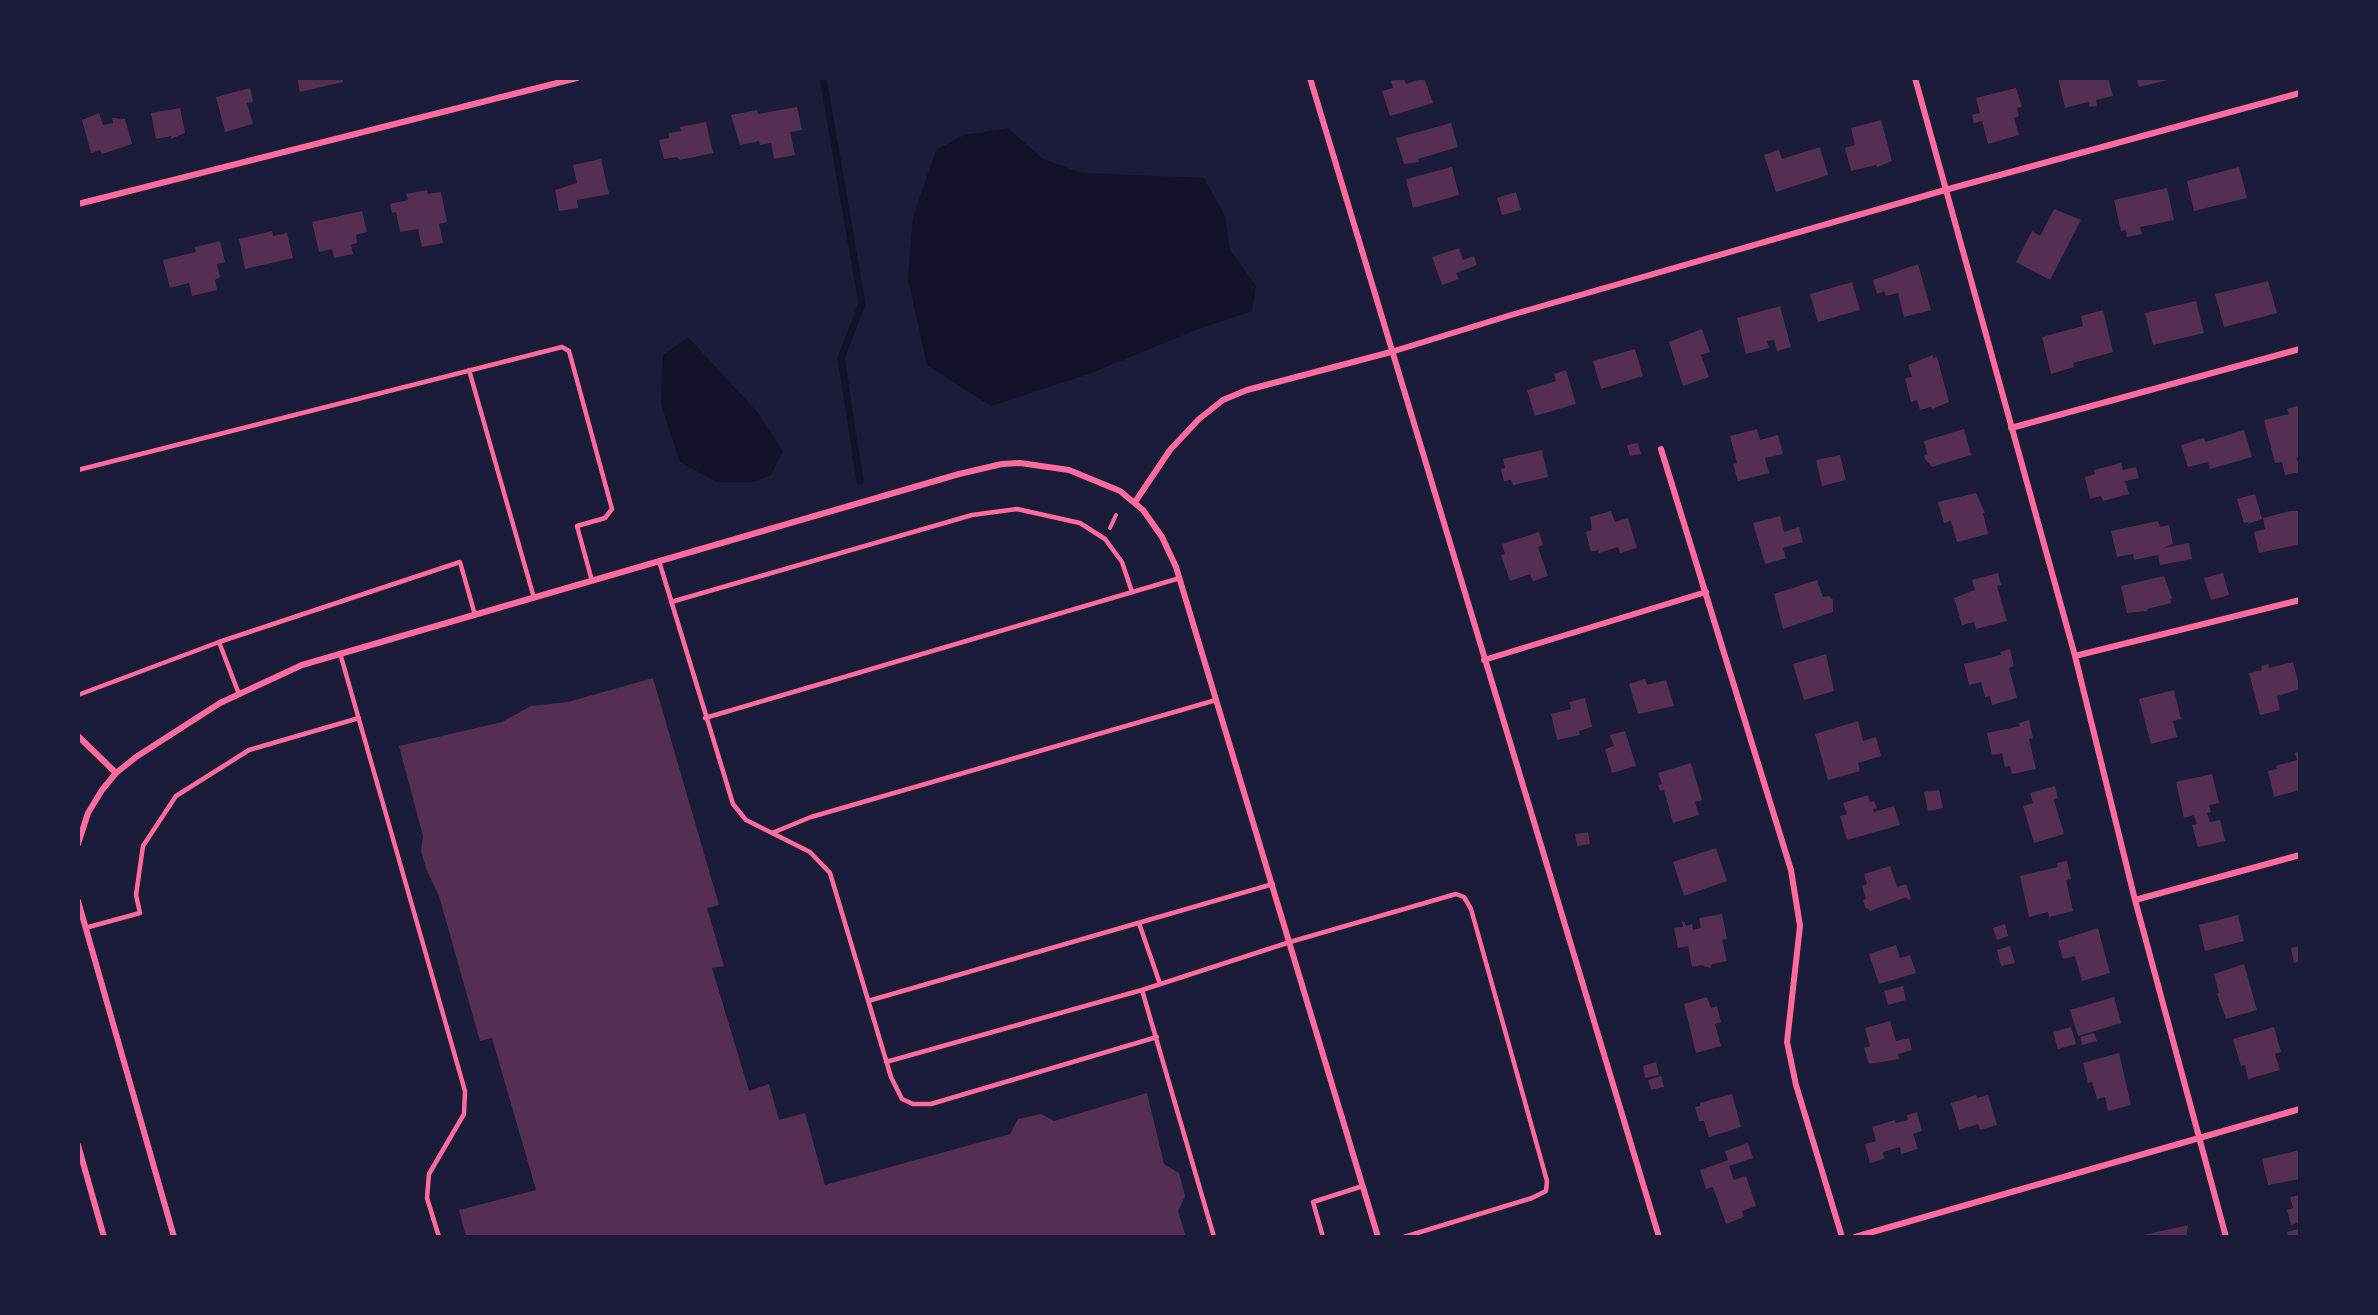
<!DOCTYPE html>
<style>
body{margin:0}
#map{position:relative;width:2378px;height:1315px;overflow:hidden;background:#1b1b3a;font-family:"Golos Text",sans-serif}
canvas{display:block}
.frame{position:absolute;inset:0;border:80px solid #1b1b3a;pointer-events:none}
</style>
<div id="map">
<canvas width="2378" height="1315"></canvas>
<div class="frame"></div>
</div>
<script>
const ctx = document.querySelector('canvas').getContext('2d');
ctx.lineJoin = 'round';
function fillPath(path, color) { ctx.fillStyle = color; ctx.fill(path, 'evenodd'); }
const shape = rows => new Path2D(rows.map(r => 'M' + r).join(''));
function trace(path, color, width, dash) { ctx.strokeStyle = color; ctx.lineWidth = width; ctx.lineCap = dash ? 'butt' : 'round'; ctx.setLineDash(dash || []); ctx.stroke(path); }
fillPath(shape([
 [1008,128,1043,159,1082,173,1204,178,1225,216,1230,250,1256,286,1252,311,1198,329,1089,374,991,406,927,365,908,279,913,217,936,150,964,135],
 [688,337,758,413,783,451,771,475,754,482,717,482,680,462,661,404,663,355]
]), '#12122b');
trace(shape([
 [823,78,862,304,841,358,860,481]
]), '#12122b', 7);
fillPath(shape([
 [297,78,343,78,343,82,300,92],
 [1404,78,1406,84,1424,78,1433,103,1390,116,1382,91,1393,88,1391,81],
 [2058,78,2108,78,2113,96,2096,100,2097,106,2090,107,2088,102,2065,108],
 [2136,78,2172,78,2172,79,2139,87],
 [250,88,253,102,247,103,253,124,225,132,216,97],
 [2016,88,2022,107,2017,108,2019,116,2014,118,2019,135,1988,144,1982,121,1974,123,1972,115,1980,113,1976,98],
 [797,107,802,130,790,132,795,155,774,159,771,143,760,145,759,141,740,145,731,115,757,110,758,114],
 [180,108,185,133,171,139,171,136,156,139,151,113],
 [99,113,103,125,113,123,112,118,125,119,132,144,102,154,100,150,91,153,82,120],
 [1881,120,1892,161,1877,167,1876,165,1851,171,1845,148,1855,145,1851,128],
 [706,122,713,153,680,160,677,157,664,159,659,140,669,138,669,133,681,131,680,127],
 [1451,123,1458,147,1418,159,1419,162,1404,164,1396,138],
 [1820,147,1828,175,1776,192,1764,155,1779,150,1782,159],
 [601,159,609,194,577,200,578,208,559,211,555,190,577,183,573,165],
 [1452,167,1459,195,1413,208,1406,179],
 [2239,167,2247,198,2194,211,2187,181],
 [2167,188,2174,220,2140,227,2142,234,2127,237,2126,230,2121,231,2114,200],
 [427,190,428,194,441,192,447,222,439,224,443,243,422,247,418,229,400,232,396,212,392,213,390,204,408,200,406,194],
 [1516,192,1521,210,1502,215,1497,198],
 [2054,209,2081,220,2050,280,2016,262,2032,231,2040,236],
 [362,211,367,232,356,235,357,243,351,245,353,254,334,258,332,249,319,252,312,222],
 [272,231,273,236,287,233,293,258,245,269,239,239],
 [220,241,225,262,217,264,220,277,215,280,217,290,192,296,189,283,170,288,163,260,196,252,195,247],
 [1459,248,1463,260,1474,256,1477,265,1456,273,1459,279,1442,285,1432,257],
 [1918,264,1931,310,1904,317,1898,293,1886,296,1884,291,1877,294,1873,280],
 [2268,281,2277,313,2224,327,2215,294],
 [1852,282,1860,310,1818,322,1810,294],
 [2196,301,2204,333,2153,345,2145,313],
 [1780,306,1791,347,1777,351,1774,340,1767,341,1769,348,1746,354,1737,318],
 [2103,310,2113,352,2073,363,2074,367,2051,374,2042,337,2083,326,2081,316],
 [1702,329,1710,352,1701,355,1709,377,1683,386,1669,342],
 [1635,349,1643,376,1601,389,1593,361],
 [1933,355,1933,358,1937,357,1949,402,1932,409,1931,407,1920,410,1917,400,1911,402,1905,378,1912,377,1908,365],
 [1566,370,1576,404,1535,416,1527,390,1556,381,1554,374],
 [2300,405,2300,457,2297,458,2300,472,2285,475,2282,462,2275,463,2264,420,2289,414,2287,409],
 [1757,429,1760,440,1778,435,1783,454,1765,458,1769,473,1738,481,1733,464,1737,463,1730,436],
 [1964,429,1971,455,1932,467,1925,459,1924,456,1927,454,1924,441],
 [2244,430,2252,457,2210,469,2208,462,2188,467,2181,445,2204,438,2205,442],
 [1638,443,1641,454,1630,456,1627,445],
 [1542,450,1548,477,1513,485,1511,480,1504,481,1501,469,1505,468,1503,459],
 [1840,455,1846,480,1822,486,1816,460],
 [2121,463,2123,470,2136,467,2139,478,2125,481,2129,494,2103,501,2101,496,2090,499,2085,477,2095,474,2094,470],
 [1976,493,1985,513,1983,513,1988,534,1957,542,1951,521,1944,523,1938,502],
 [2255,494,2262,519,2248,524,2248,522,2244,523,2237,499],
 [1611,511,1615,522,1628,518,1637,548,1620,553,1618,547,1599,553,1598,550,1591,552,1586,532,1592,530,1590,517],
 [2290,511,2300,511,2300,544,2259,553,2254,532,2265,529,2263,518],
 [1780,516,1784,532,1799,527,1803,542,1783,548,1786,558,1765,564,1753,523],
 [2158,521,2160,527,2169,525,2173,544,2163,548,2189,543,2192,559,2160,565,2158,555,2134,560,2133,554,2117,557,2111,531],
 [1539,532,1543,545,1538,547,1548,576,1533,581,1530,574,1510,581,1501,555,1505,554,1502,544],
 [1998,573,2001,585,1997,586,2007,621,1976,629,1974,622,1962,625,1954,598,1975,590,1972,580],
 [2223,573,2229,595,2211,600,2204,578],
 [2164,576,2172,598,2170,599,2171,603,2147,609,2148,611,2127,613,2121,586],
 [1817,580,1823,597,1829,596,1833,600,1833,612,1783,629,1774,594],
 [2010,649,2014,666,2009,668,2017,698,1992,705,1990,696,1985,697,1981,682,1969,685,1964,664,2001,655,2000,652],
 [1826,654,1834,691,1804,700,1793,664],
 [2293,662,2300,689,2277,696,2280,710,2260,715,2249,673,2262,670,2261,666,2268,664,2269,668],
 [653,678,719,905,707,908,724,966,712,968,749,1091,769,1084,779,1120,805,1113,825,1185,1010,1134,1018,1119,1041,1114,1054,1121,1147,1093,1164,1164,1179,1173,1185,1196,1178,1211,1186,1237,466,1237,459,1210,536,1190,492,1038,480,1041,439,896,427,871,421,851,423,836,399,746,502,722,531,706,568,702],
 [1645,679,1647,685,1666,680,1674,706,1638,714,1629,684],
 [2174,690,2181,719,2173,721,2177,737,2151,744,2139,699],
 [1585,698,1592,727,1579,731,1580,735,1557,740,1551,714,1571,709,1569,702],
 [2029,720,2033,738,2029,739,2036,769,2012,774,2010,766,2005,767,2002,753,1992,755,1987,733,2020,726,2019,723],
 [1858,721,1863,741,1876,737,1881,756,1858,763,1860,771,1828,780,1815,734],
 [1625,731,1636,766,1612,773,1605,749,1614,746,1610,735],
 [2300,752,2300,790,2274,797,2268,771,2277,769,2276,766,2297,760,2295,753],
 [1691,763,1702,800,1695,802,1699,815,1673,823,1664,790,1660,791,1658,785,1662,784,1658,773],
 [2212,774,2219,803,2209,805,2211,812,2207,813,2210,822,2220,820,2225,841,2198,847,2192,825,2197,824,2194,815,2184,818,2176,782],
 [2055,786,2058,798,2054,800,2064,834,2034,843,2023,806,2033,803,2030,793],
 [1939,790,1943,808,1928,811,1924,792],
 [1868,795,1870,802,1874,801,1877,808,1873,809,1874,812,1894,806,1900,825,1847,840,1840,816,1847,814,1843,803],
 [1588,832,1590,844,1577,846,1575,834],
 [1716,848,1727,881,1684,896,1673,862],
 [2067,861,2071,879,2066,880,2073,911,2049,917,2048,912,2029,917,2020,876,2058,867,2057,863],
 [1890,866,1897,887,1906,884,1911,899,1908,900,1907,897,1870,911,1868,908,1866,909,1863,900,1866,899,1862,886,1867,884,1864,874],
 [1722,914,1727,939,1722,940,1727,961,1712,964,1710,968,1701,965,1692,967,1688,946,1678,948,1674,928,1683,927,1682,922,1685,922,1686,926,1692,924,1693,930,1701,928,1699,918],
 [2238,915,2244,941,2205,951,2199,925],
 [2005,924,2008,936,1997,940,1993,928],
 [2098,928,2110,973,2082,981,2075,956,2063,959,2058,941],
 [1896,945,1900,958,1910,955,1916,973,1879,984,1869,954],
 [2010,946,2015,963,2001,966,1997,950],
 [2300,946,2300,961,2294,963,2291,948],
 [2244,964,2257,1010,2226,1019,2217,994,2219,993,2214,974],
 [1903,986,1906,1000,1888,1005,1884,991],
 [1707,997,1711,1008,1717,1006,1721,1022,1715,1024,1721,1046,1696,1053,1684,1004],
 [2114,997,2121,1023,2078,1036,2070,1010],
 [1890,1021,1896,1041,1909,1038,1912,1050,1898,1054,1899,1059,1869,1064,1864,1048,1870,1046,1865,1028],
 [2071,1027,2076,1044,2058,1049,2053,1032],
 [2274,1027,2281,1052,2275,1054,2280,1070,2248,1079,2245,1065,2241,1066,2233,1039],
 [2094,1033,2097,1041,2082,1045,2080,1037],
 [2119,1053,2131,1105,2108,1111,2105,1097,2097,1099,2092,1082,2088,1083,2083,1063],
 [1656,1062,1659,1075,1645,1078,1643,1066],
 [1661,1076,1664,1087,1651,1090,1648,1080],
 [1732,1094,1741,1127,1709,1137,1704,1121,1699,1121,1695,1107,1700,1106,1700,1103],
 [1976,1095,1977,1098,1988,1095,1997,1125,1980,1130,1978,1124,1959,1130,1951,1103],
 [1917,1112,1922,1131,1913,1134,1918,1149,1901,1154,1900,1147,1883,1152,1884,1159,1870,1163,1865,1144,1876,1141,1872,1127,1895,1120,1896,1123,1908,1120,1907,1115],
 [1748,1143,1753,1158,1729,1166,1734,1180,1746,1176,1756,1206,1742,1211,1744,1217,1726,1224,1713,1187,1706,1189,1700,1170,1728,1160,1725,1151],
 [2300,1150,2300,1179,2268,1185,2262,1159],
 [2300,1195,2300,1237,2288,1237,2287,1232,2299,1229,2297,1223,2291,1225,2287,1210,2293,1208,2290,1197],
 [2188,1225,2186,1237,2145,1237,2144,1235]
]), '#542f53');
trace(shape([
 [1110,528,1116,515]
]), '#ff6b9d', 4);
trace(shape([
 [469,370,534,598],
 [78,470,562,347,569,351,612,509,605,518,577,526,592,581],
 [659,561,733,804,746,820,810,852,830,873,891,1077,902,1099,913,1104,931,1104,1157,1037],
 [671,602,972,515,1017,509,1080,523,1105,539,1122,562,1132,592],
 [219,642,460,562,475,615],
 [340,653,465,1091,464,1114,429,1174,427,1198,439,1237],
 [78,695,219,642,239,694],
 [705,718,1180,578],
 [772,833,811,817,1216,700],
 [1139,923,1160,984],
 [85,928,140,913,136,895,143,846,176,796,249,750,359,718],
 [1142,990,1214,1237],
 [868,1001,1273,884],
 [886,1062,1142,990,1290,942,1456,894,1464,897,1471,909,1547,1181,1546,1191,1532,1198,1404,1237],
 [1323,1237,1313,1202,1363,1186]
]), '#ff6b9d', 4.5);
trace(shape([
 [1310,78,1659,1237],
 [1915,78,2075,656,2135,900,2226,1237],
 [78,204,577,78],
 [2011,428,2300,349],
 [1661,449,1791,870,1800,926,1787,1042,1796,1085,1842,1237],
 [1135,502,1170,450,1199,419,1223,400,1247,390,1391,352,1511,315,1945,190,2300,93],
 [2075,656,2300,600],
 [1484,660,1706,592],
 [78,736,116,773],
 [78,844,88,813,102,790,116,773,136,757,220,703,302,665,959,474,1002,464,1020,463,1069,470,1120,491,1143,510,1162,537,1176,567,1378,1237],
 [2135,900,2300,855],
 [78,901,174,1237],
 [78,1145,104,1237],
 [1855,1237,2300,1109]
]), '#ff6b9d', 6);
</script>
